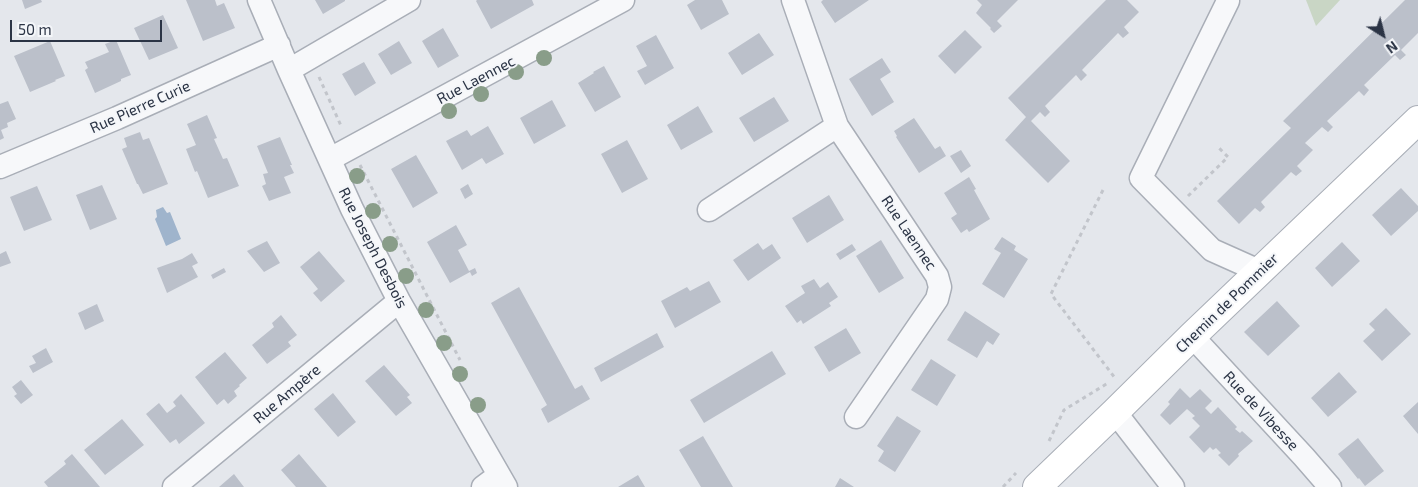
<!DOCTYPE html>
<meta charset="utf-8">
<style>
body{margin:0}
#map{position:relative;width:1418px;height:487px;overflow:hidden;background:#e4e7ec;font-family:"Exo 2",sans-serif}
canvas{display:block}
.north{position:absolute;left:1358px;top:10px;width:50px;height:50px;-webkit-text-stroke:4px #f4f6f9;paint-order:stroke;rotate:144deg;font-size:14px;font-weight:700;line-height:20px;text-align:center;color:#2b3445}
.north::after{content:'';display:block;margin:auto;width:18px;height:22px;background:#2b3445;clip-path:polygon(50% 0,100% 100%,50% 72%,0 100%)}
.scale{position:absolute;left:10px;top:20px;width:152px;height:22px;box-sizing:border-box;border:2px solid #2b3445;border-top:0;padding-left:6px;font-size:15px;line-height:18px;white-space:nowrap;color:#2b3445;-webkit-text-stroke:4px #f4f6f9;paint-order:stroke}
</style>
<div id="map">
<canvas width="1418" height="487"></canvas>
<div class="north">N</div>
<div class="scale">50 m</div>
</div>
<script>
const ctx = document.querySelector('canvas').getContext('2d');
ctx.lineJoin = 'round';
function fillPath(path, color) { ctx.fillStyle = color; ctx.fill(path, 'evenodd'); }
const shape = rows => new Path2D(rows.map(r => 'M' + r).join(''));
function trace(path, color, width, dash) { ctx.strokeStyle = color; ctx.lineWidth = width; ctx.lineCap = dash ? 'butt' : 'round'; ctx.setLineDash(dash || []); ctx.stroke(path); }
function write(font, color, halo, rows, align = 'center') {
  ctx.font = font + ' "Exo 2",sans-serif'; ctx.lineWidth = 4; ctx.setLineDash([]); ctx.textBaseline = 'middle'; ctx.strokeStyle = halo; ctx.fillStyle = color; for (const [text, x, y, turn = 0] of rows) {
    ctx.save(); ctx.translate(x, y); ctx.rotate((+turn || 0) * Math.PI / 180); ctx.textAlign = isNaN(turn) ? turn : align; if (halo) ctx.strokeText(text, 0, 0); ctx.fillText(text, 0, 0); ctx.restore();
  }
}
fillPath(shape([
 [1306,0,1340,0,1316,26]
]), '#c9d6c5');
fillPath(shape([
 [163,207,167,213,170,212,181,239,166,246,155,219,157,217,156,210]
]), '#9fb4cc');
fillPath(shape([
 [22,0,41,0,42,2,25,9],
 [186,0,215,0,217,6,224,3,235,28,203,41],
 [315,0,345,0,345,1,323,14],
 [477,0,532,0,534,5,491,29,476,1],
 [695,0,722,0,729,14,701,30,687,5],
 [823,0,869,0,835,23,821,2],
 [977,0,1018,0,997,21,1002,26,994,33,990,29,991,28,976,13,982,5],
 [1106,0,1127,0,1139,12,1124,27,1129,33,1123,38,1118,33,1082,70,1087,75,1081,81,1076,75,1045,106,1050,112,1045,117,1040,112,1031,121,1070,161,1048,183,1005,140,1026,117,1008,98],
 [1405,0,1418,0,1418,33,1401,50,1406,55,1400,60,1395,55,1364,85,1369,90,1364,96,1359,91,1327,121,1333,127,1328,132,1322,127,1305,143,1313,150,1297,166,1302,171,1296,176,1291,172,1261,202,1265,207,1260,212,1255,208,1239,224,1217,201,1291,128,1283,121],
 [163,15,178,48,149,60,134,28],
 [443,28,459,56,438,68,422,41],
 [965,30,982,47,955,74,938,56],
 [759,33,774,55,742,75,728,53],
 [656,35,674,68,645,85,637,71,647,66,636,46],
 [116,40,131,75,121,79,121,81,95,93,85,70,88,68,85,62,109,52,105,44],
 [50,41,65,76,55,80,56,81,30,92,14,56],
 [399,41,412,63,391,75,378,54],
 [882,58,891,72,880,79,894,102,872,116,849,79],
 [364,62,376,83,355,96,342,74],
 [604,66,621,97,595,112,578,83,594,73,593,72],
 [774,97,789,121,754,142,739,118],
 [552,100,566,126,534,144,520,118],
 [8,101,16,119,7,123,8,127,1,130,4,138,0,140,0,104],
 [698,106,713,132,681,150,667,125],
 [207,115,217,138,214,139,223,159,227,158,239,186,208,198,197,171,195,172,186,149,196,145,187,124],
 [914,118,935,149,940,146,946,156,919,173,896,137,897,136,894,131],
 [488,126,504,154,486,164,482,158,462,170,446,141,467,130,471,136],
 [140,132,143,140,149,138,168,184,143,194,138,184,137,184,122,149,127,147,124,138],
 [280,137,292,165,290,165,294,173,284,177,291,193,269,201,262,186,266,184,263,174,268,173,257,146],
 [627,140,648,179,622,193,601,154],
 [961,150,971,166,961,173,950,156],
 [416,155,438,193,413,208,391,169],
 [969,177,976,189,974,190,990,219,969,232,967,229,961,233,951,218,957,214,944,193],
 [468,184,473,194,465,199,460,189],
 [102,185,117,219,90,230,76,195],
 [37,186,52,220,24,231,10,197],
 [1401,188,1418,206,1418,211,1391,236,1372,215],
 [829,195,844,220,807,243,792,218],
 [456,225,467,245,458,250,469,271,475,268,477,273,472,276,470,272,450,283,427,242],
 [1002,237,1016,246,1014,250,1028,259,1004,298,982,284,1001,253,994,249],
 [881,240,904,278,879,293,856,256],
 [267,241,280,263,264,272,247,251],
 [1342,242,1360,261,1332,287,1315,268],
 [758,243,763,250,772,244,781,258,748,281,733,260],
 [852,244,856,250,840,260,836,254],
 [6,251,11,263,0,267,0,254],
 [319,251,345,281,321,302,313,293,318,289,300,267],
 [192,253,198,263,192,266,198,277,167,293,157,268,182,259],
 [224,268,226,272,213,279,211,275],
 [814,279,820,288,828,282,838,297,829,303,831,306,803,324,801,320,797,323,785,306,805,293,801,286],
 [709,281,721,302,675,328,661,301,687,287,690,291],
 [519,287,575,389,582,385,590,399,548,423,541,409,547,405,491,303],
 [1277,301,1300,326,1268,356,1244,332],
 [97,304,104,321,85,330,78,313],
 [1386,308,1411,334,1382,361,1363,341,1375,330,1369,324],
 [965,311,1000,334,993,345,987,341,977,358,947,340],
 [281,315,297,335,288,342,291,346,267,364,252,345,274,327,272,323],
 [846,328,861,353,829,372,814,347],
 [657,333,664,347,601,382,594,368],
 [46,348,53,362,33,373,29,366,36,363,32,356],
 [772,351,786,374,704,423,690,400],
 [225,352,247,378,239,385,240,386,234,391,237,396,228,404,224,399,217,405,195,377],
 [931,359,956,375,937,406,911,390],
 [384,365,410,395,407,397,412,403,396,416,365,381],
 [1339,372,1357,392,1328,417,1311,398],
 [21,380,33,395,21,404,14,396,17,394,12,387],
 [1180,388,1190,398,1200,389,1212,401,1205,408,1211,414,1218,407,1237,427,1235,429,1240,433,1242,431,1253,441,1238,454,1239,456,1229,466,1218,455,1221,453,1216,448,1213,450,1210,447,1204,453,1189,437,1200,426,1192,418,1195,416,1187,409,1170,425,1160,415,1170,404,1168,402],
 [333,393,356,422,338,437,314,409],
 [181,394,205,423,179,444,176,439,170,443,146,414,159,403,167,413,176,406,173,402],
 [1418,402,1418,434,1403,416],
 [897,416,921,431,895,472,878,461,884,451,877,446],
 [122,419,144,445,105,475,84,450],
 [703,436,733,487,701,487,679,450],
 [1358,438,1384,471,1365,486,1359,478,1358,479,1338,454],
 [72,454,100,487,48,487,44,482,66,464,64,461],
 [299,454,327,487,296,487,281,470],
 [234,474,244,487,219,487],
 [638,475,645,487,618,487],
 [840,478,854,487,835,487]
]), '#bbc0ca');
const street = shape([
 [259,0,289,70,352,209,399,301,506,487],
 [793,0,837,126,937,276,940,287,937,299,856,417],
 [1228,1,1141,178,1212,250,1259,271],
 [289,70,409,0],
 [330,159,623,0],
 [0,167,117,118,279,45],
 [709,210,837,126],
 [1192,336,1304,457,1330,487],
 [1115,412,1173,487],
 [174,487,399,301],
 [483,487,499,475]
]);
const secondary = shape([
 [1037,487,1115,412,1192,336,1418,120]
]);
trace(street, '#a9aeb7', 25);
trace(secondary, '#a9aeb7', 30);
trace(shape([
 [319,77,342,128],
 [360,165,460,360],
 [1103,190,1051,294,1115,378],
 [1188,196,1228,157,1219,148],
 [1049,441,1064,410,1108,383],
 [1003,487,1016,473]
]), '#c2c5cb', 3, [4, 4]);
trace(street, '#f7f8fa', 22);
trace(secondary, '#fff', 28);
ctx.fillStyle = '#899d89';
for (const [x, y] of [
 [544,58],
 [516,72],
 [481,94],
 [449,111],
 [357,176],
 [373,211],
 [390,244],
 [406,276],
 [426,310],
 [444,343],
 [460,374],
 [478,405]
]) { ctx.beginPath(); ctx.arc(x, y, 8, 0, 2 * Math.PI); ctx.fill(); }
write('15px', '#2b3445', '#f4f6f9', [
 ["Rue Laennec",476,80,-28],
 ["Rue Pierre Curie",140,107,-24],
 ["Rue Laennec",909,233,56],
 ["Rue Joseph Desbois",373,248,63],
 ["Chemin de Pommier",1227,303,-44],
 ["Rue Ampère",287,394,-40],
 ["Rue de Vibesse",1261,411,47]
]);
</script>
